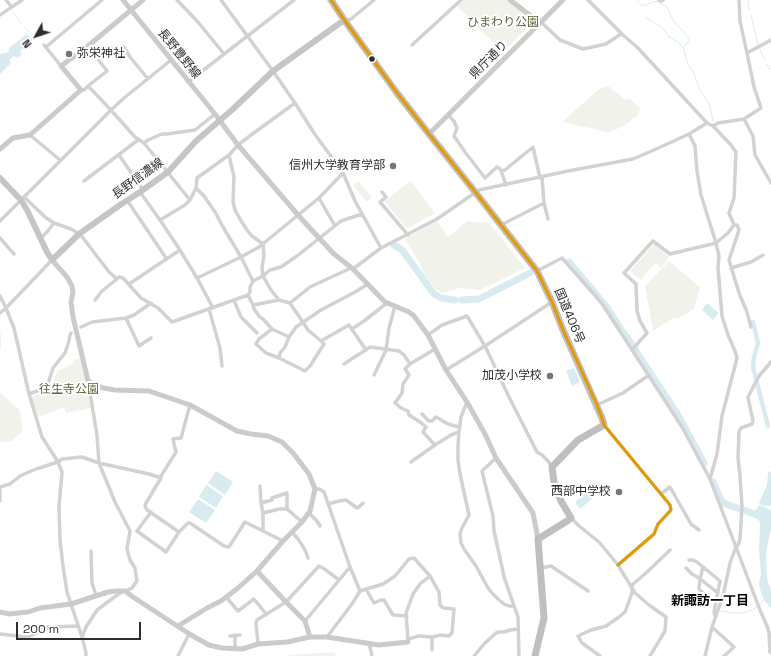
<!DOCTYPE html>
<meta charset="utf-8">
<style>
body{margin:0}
#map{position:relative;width:771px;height:656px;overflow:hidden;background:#fff;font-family:"Space Grotesk",sans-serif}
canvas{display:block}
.north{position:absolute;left:16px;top:16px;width:40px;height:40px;-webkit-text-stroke:3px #fff;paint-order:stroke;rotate:230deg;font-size:11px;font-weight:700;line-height:16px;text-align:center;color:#2d2d2d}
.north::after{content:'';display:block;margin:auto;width:14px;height:18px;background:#2d2d2d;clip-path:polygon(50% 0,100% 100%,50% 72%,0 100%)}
.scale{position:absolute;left:16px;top:622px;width:125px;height:18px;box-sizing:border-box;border:2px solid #2d2d2d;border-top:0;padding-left:5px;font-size:12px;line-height:14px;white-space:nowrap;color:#2d2d2d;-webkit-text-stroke:3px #fff;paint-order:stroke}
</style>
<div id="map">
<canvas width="771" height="656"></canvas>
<div class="north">N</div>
<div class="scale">200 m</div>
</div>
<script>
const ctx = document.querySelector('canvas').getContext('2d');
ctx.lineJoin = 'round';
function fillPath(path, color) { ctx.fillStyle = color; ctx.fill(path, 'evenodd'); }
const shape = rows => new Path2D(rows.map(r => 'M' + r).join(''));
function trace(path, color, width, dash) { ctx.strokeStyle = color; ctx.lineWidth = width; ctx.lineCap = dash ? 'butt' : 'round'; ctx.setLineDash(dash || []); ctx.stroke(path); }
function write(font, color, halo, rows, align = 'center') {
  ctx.font = font + ' "Space Grotesk","Noto Sans JP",sans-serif'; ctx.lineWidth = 4; ctx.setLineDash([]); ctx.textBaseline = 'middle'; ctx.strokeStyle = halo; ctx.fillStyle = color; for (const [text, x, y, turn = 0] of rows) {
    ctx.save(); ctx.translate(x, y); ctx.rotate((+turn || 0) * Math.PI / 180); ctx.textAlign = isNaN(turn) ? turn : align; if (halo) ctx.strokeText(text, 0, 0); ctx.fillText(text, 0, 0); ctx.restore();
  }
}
fillPath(shape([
 [464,0,507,0,531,19,532,23,503,52,457,6],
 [608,86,626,100,629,98,640,108,638,115,625,125,609,133,591,128,577,126,570,123,562,122,598,90],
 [358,181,372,197,367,202,353,185],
 [411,181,435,213,407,229,384,201],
 [437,221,447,236,451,235,467,221,489,223,525,268,480,290,458,288,443,293,437,290,425,275,419,262,405,239],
 [654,244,669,257,661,268,655,263,641,280,630,271],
 [669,261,700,287,694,309,678,319,673,318,653,331,645,286],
 [80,358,91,408,66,413,64,407,38,417,30,397,51,390,57,371,71,365,74,360],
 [0,394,2,394,20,411,23,428,21,433,11,441,0,442],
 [333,652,337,656,286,656,289,655]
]), '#f1f3eb');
fillPath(shape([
 [27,34,33,41,20,51,22,54,18,58,14,56,9,60,11,63,0,74,0,55,2,53,5,54,9,51,10,50,8,49],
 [707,303,719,313,713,320,702,310],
 [574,368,580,382,572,386,566,371],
 [216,471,233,482,225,495,208,483],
 [771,471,771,506,767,505,767,507,765,506,759,504,761,498,767,485,768,473],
 [206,485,223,496,216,508,199,497],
 [586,493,592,499,580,509,575,502],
 [198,499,215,510,206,523,189,512],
 [759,505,771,510,771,530,767,547,766,558,767,577,768,583,771,589,771,608,764,600,761,592,759,584,761,574,759,550,760,528,760,522,755,516,755,511]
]), '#d8ecf0');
trace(shape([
 [637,0,642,6,656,1,666,6,675,23,684,32,690,40,684,47],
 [749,0,748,5,749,11],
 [13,13,21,23],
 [751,15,758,45],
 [646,18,660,26,666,32,668,36,678,42,683,47,688,65,693,71,700,90,710,106,713,121],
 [24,26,31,34],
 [760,49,765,61],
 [767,64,771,70],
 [0,334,0,349],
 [760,605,765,598],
 [721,611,734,613,744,613,752,610,757,607]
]), '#d8ecf0', 1);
trace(shape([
 [753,322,758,343,754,357,753,367,768,426]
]), '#d8ecf0', 4.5);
trace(shape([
 [394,245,402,250,408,258,434,294,441,298,455,300],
 [569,262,605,305,620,328],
 [462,300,479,299,530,273],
 [623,332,633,346],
 [635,350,678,415,704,463],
 [713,482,721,500,726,504,740,509],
 [744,510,764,518]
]), '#d8ecf0', 7);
trace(shape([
 [6,0,11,6],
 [177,0,198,22,224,54],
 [221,0,273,71,295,103,314,133,343,173,355,201,381,248,437,219,479,190,568,171,633,159,654,150,689,134,707,123],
 [588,0,623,35,638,48,707,123,713,126,718,123,744,119,761,108,754,87,747,53,740,21,739,0],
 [659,0,661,1,663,0],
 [0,15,22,0],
 [345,21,351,19,374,0],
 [541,22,560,40,583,49,606,44,621,34],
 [44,45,61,66],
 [412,45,461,0],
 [46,47,102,0],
 [124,47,130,57,148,79],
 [747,53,771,40],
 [188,82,294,0],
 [88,86,107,71,88,46],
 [81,90,84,90,88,86,111,110,135,137,144,143,190,200],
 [448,115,454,121,457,128,454,136,465,152,485,178,497,167,500,169,501,171],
 [744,119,753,136,755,155,771,183],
 [689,134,695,146,697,171,701,195,716,243,719,256,718,268,722,316,728,335,735,351,737,358,722,416,717,454,710,479],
 [30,135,60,160],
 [144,143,148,140,162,134,167,134,195,130,215,114],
 [119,155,143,190],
 [229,155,234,177,233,202,235,210,240,219,247,230,252,236,263,244,264,256,262,267,263,276,271,290,279,300,290,303,310,287,351,268],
 [542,177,544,203,548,219],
 [84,181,138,140],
 [506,185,501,171,505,170,533,147,540,178],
 [196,188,204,196,215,212,223,227,241,257,253,281],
 [140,192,160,220,180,250,197,278,213,308],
 [382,192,386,197,380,202,408,235],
 [24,197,45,217,54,223,71,229,79,234],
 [319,198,335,226],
 [127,200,166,258],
 [160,220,185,205,190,200,196,188,197,178,229,155,238,145,251,135,295,103],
 [0,221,111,110,124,98,171,60],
 [501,225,544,203],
 [734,225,737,225,739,230,729,260,739,293,747,312,751,327],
 [80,234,109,272,117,279,119,277,123,278,141,298,158,308,172,322,248,295,250,292,250,287,253,281,263,276,270,270,281,267,297,256,341,221,362,214],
 [0,238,14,254],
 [41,238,47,232,54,223],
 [731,268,751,262,763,255],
 [353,269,381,248],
 [537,271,562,258,601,302,682,427,710,479,760,610,767,626,769,632,770,652,771,653],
 [197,278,241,257,259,247,319,198,343,173],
 [129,284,180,250],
 [248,295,253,305,279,300],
 [0,296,6,308,14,328,29,394,42,437,58,462,62,472,59,507,60,540,63,566,67,592,82,637,86,653,86,656],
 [95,300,102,291,117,279],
 [234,300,241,317,257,333],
 [253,305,254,309,259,316,264,320,272,329],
 [209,309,220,348,222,366],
 [0,313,6,308,52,260],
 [126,318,139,346,151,338],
 [81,327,92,322,126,318,134,315,151,303],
 [352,329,364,321,387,303],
 [428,335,442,325,467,316,485,346,510,399,537,452,542,455,548,461,552,467],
 [289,337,272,329,259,339,256,344,266,353,279,358,305,371,310,366,324,344,321,341,308,330,290,303],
 [321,341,349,325,366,350],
 [632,350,647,333,640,321,637,311,636,284,624,273,653,241,670,254,716,243,728,233,734,225,729,213,734,198,736,152,731,145,713,126],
 [279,358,280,353,285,347,289,337,296,327,321,310,355,292,368,284],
 [344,364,370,347,399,351,404,355,410,364],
 [446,370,485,346,552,302],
 [374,375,386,350,389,328,395,306],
 [29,394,47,387,53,368,65,353,69,341,70,335,71,333],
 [467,402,461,417,459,432,458,445,458,460,460,474,469,515,462,528,460,534,461,543,464,549,476,566,488,588,492,593,498,599,504,604,509,606,514,606],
 [190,405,181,438,173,439,174,444,176,452,161,476,161,478,146,503,145,506,147,510,179,532,188,523,190,523,224,546,229,547,245,522,283,541],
 [597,405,623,393,649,375],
 [422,414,429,421,432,421,436,417,448,424,459,427],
 [604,425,661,494,670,505,671,510,658,524,654,534,618,565],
 [435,445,423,432,426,427,420,422,409,415,408,411,401,408,395,403,402,393,403,384,409,375,405,369,410,364,435,349],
 [496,458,482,471,493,516,494,531,502,567,504,577,518,617,519,656],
 [411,462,435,445,451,435,459,432],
 [260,486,261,503,263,513],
 [0,487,10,484,20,476,36,469,58,462,62,459,82,457,99,463,149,474,161,478],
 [315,489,319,489,324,492,350,567,360,591],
 [0,490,0,501],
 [661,494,670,487,691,524,699,530],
 [261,503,272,500,272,498,287,493,287,509],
 [328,504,339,501,346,500,357,508,360,506,363,503],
 [151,512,137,531,166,552,179,532],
 [309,513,317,521,320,526],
 [571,518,578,525,599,542,618,565,635,593,649,605,666,617,665,631,650,656],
 [263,531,263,513,279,509,287,509,302,522],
 [292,532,298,539,302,545,306,552,308,558],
 [91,551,92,583,96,595],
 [689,560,693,560,697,562,720,581,714,612,715,616],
 [703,567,700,579,699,589,708,598],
 [541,568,551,566,588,591],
 [686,568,692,574,699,578,718,593],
 [366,589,374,603,381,600,384,600,393,615,407,616],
 [226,597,238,611,254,599,266,614],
 [305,621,350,567],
 [712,627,734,647,724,656],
 [0,634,28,637,48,627,78,626],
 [235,635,235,649],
 [230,636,240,635],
 [82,637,86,627,97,610,120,593,125,591,132,588,137,581,135,568,130,560,127,549,130,531,115,502,99,463,97,435,88,381],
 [327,637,352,604,360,591,383,584,395,576,409,559,414,558,430,576,420,584,413,594,406,613,408,642],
 [432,637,432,650],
 [408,639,419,636,432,637,441,635,449,636,452,633,454,609,444,608,442,607,440,605,439,592,430,576],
 [369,643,372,656],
 [258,644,256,623,257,620,286,602,319,566,323,568,339,580],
 [178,656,189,634],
 [474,656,484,644,496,633,499,632,504,632,510,630,518,629],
 [600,656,582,643,578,636,591,630,606,626,619,617,625,612,632,593,632,585,646,573,670,550],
 [705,656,712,627,723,596,730,563,736,547,738,545,740,539,742,507,740,476,738,457,739,432,741,428,752,424,753,421,748,397,759,376,771,362]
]), '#d2d2d2', 3.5);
trace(shape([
 [123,0,215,114,238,145,298,215,319,238,334,254,353,269,385,302,409,312,414,316,428,335,446,370,467,402,485,434,496,458,533,513,538,539],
 [510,0,531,16,541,22],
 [429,134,563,0],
 [0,149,13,138,30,135,81,90,61,66,88,46,143,0],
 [52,260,67,277,72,286,73,293,71,302,73,317,88,381,103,388,115,390,149,391,190,405,237,431,251,434,268,436,282,442,293,453,309,474,315,489,310,511,302,522,283,541,257,571,238,588,221,601,207,608,178,626],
 [257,571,286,602,305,621,310,637],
 [0,612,9,614,28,612,40,608,71,604,108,592,116,591,125,591,133,597,191,635,209,645,222,648,242,649,258,644,287,642,310,637,327,637,379,645,408,642]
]), '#cbcbcb', 5);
trace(shape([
 [0,178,21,200,27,210,47,252,52,260,79,234,120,205,140,192,168,172,196,141,233,109,273,71,340,23,345,21]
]), '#c5c5c5', 6);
trace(shape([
 [331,0,345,21,397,93,429,134,476,193,537,271,552,302,563,330,602,418,604,425,578,440,552,467,554,482,561,501,571,518,567,521,538,539,544,618,535,656]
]), '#bfbfbf', 7);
trace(shape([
 [331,0,345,21,397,93,429,134,476,193,537,271,552,302,563,330,597,405,602,418,604,425,670,505,671,510,658,524,654,534,618,565]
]), '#e39a04', 3);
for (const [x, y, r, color] of [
 [69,54,4,"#767676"],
 [372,59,3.5,"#2d2d2d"],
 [393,166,4,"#767676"],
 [550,376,4,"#767676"],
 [619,492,4,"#767676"]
]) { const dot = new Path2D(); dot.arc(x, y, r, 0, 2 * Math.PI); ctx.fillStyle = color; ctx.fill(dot); trace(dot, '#fff', 1.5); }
write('12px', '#59663d', '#fff', [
 ["ひまわり公園",503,23],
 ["往生寺公園",69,390]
]);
write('12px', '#2d2d2d', '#fff', [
 ["弥栄神社",77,54,"left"],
 ["信州大学教育学部",385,166],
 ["加茂小学校",542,376],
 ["西部中学校",611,492]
], 'right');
write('12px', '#2d2d2d', '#fff', [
 ["長野豊野線",179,54,51],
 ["県庁通り",489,60,-45],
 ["長野信濃線",138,179,-36],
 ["国道406号",569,316,67]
]);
write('bold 13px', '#000', '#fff', [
 ["新諏訪一丁目",710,601]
]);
</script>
